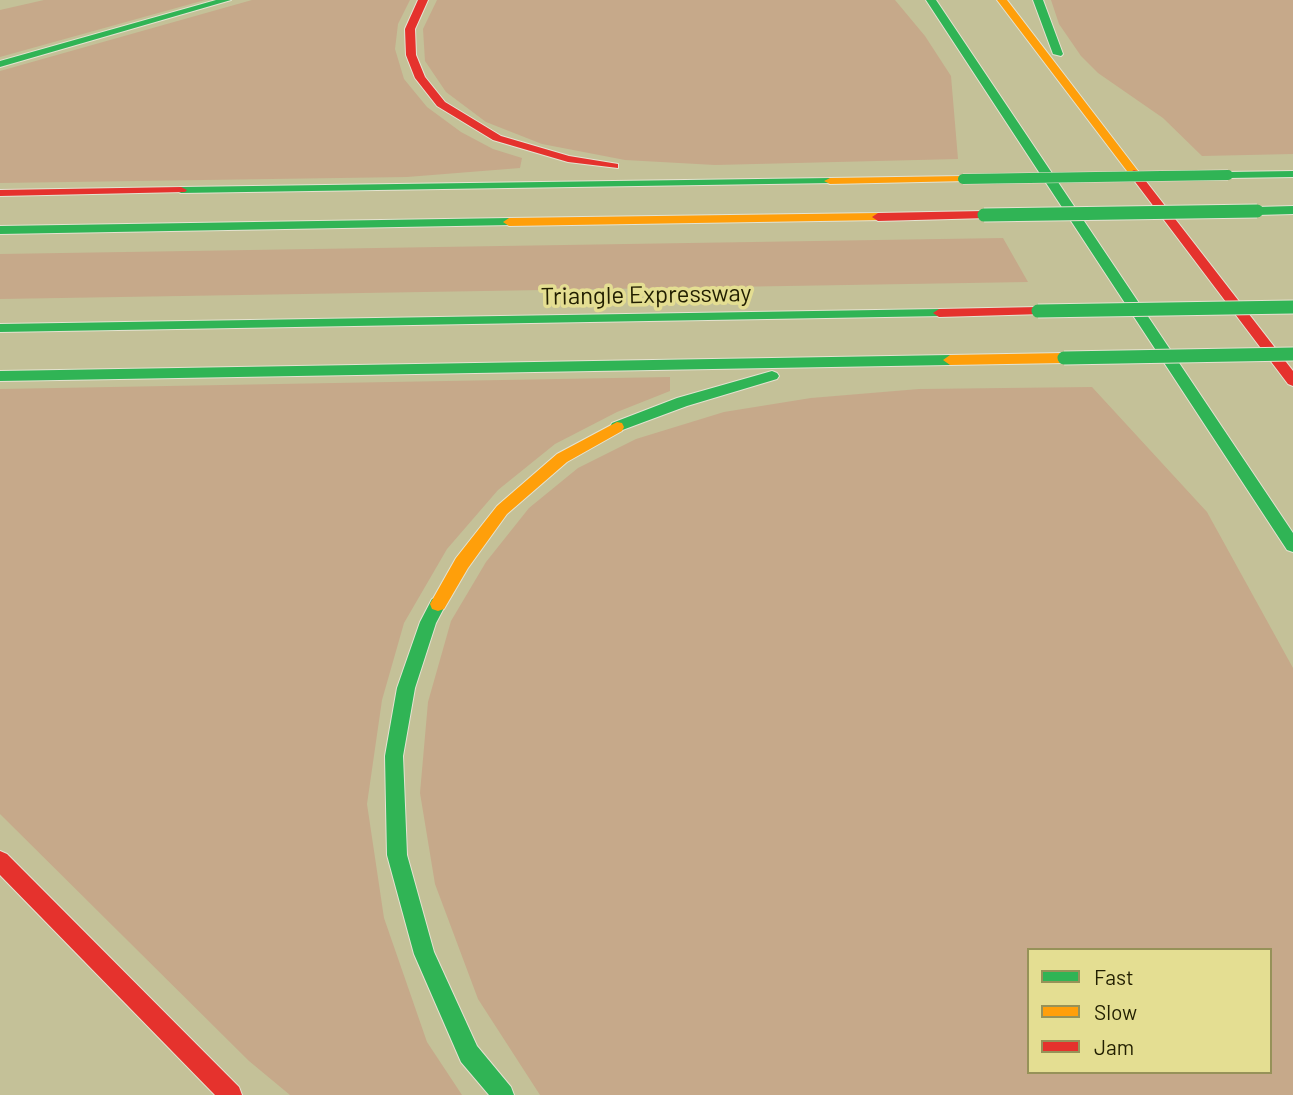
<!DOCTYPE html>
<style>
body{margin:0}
#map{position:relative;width:1293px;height:1095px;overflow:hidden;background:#c4c198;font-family:Barlow,sans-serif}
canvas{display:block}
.legend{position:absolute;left:1027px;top:948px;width:245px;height:126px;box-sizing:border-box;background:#e4de92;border:2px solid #969258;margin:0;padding:9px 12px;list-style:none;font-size:21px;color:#221f01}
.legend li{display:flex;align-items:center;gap:14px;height:35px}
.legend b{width:35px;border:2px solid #969258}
</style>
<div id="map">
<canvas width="1293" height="1095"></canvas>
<ul class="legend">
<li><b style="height:9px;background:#30b455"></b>Fast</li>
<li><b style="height:9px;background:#ff9f0a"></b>Slow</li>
<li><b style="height:9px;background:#e5322d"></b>Jam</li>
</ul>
</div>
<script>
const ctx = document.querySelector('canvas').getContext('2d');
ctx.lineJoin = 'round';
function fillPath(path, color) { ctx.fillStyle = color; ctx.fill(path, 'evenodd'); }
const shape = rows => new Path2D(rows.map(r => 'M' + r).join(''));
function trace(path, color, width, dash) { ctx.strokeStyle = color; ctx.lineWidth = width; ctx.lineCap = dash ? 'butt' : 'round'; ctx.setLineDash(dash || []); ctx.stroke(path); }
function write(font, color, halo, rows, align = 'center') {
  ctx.font = font + ' Barlow,sans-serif'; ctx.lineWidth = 7; ctx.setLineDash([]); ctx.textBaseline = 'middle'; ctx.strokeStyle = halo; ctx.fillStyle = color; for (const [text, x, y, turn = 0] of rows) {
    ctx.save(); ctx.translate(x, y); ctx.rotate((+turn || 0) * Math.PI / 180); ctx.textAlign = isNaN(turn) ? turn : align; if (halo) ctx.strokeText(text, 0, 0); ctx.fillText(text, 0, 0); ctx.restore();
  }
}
fillPath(shape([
 [44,0,205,0,0,57,0,10],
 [252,0,410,0,398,24,395,49,404,79,427,107,461,132,493,149,522,158,520,168,407,177,0,183,0,71],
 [437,0,895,0,925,36,951,76,958,159,715,165,625,160,542,144,486,122,446,92,425,61,423,29],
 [1051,0,1293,0,1293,154,1202,156,1163,118,1098,73,1081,56,1059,24],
 [1003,238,1028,282,0,299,0,254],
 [670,377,670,391,617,412,555,444,498,490,447,549,404,623,382,700,367,804,384,918,427,1042,462,1095,290,1095,249,1061,0,814,0,389],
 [1092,387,1207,512,1293,668,1293,1095,540,1095,478,999,435,884,420,793,428,702,451,621,486,562,529,508,578,468,636,439,724,412,811,398,919,389],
 [1029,950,1270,950,1270,1072,1029,1072]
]), '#c6a98a');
const fast = shape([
 [216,0,231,0,0,67,0,61,216,0],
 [926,0,936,0,1293,533,1293,552,1287,550,926,0],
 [1033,0,1043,0,1063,54,1061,56,1053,54,1033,0],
 [1293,171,1293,177,1228,178,1222,175,1228,172,1293,171],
 [830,178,836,181,834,183,181,193,175,190,181,187,830,178],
 [1293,206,1293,214,1257,215,1251,211,1257,207,1293,206],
 [509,218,515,222,513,225,0,234,0,226,509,218],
 [939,309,944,310,944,316,0,332,0,324,939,309],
 [950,355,957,360,950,365,0,381,0,371,950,355],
 [772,371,777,373,779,376,777,379,687,406,617,432,610,427,612,423,677,398,772,371],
 [438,597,444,599,446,604,436,623,415,688,403,756,407,855,434,952,477,1046,511,1087,514,1095,489,1095,461,1062,414,954,387,855,385,756,397,688,420,622,432,599,438,597]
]);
const slow = shape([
 [997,0,1007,0,1138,171,1138,175,1130,175,997,0],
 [963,176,969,179,967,181,830,184,824,181,830,178,963,176],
 [878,213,882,214,882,220,509,226,503,222,509,218,878,213],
 [1064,353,1071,358,1064,363,950,365,943,360,950,355,1064,353],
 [617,422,622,423,624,427,622,431,567,462,507,514,468,568,444,609,438,611,432,609,430,604,456,558,497,506,557,454,617,422]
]);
const jam = shape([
 [418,0,428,0,415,29,416,55,425,77,445,102,501,136,569,156,618,164,618,168,568,162,493,140,437,106,415,78,406,55,405,29,418,0],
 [1134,170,1138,171,1293,371,1293,386,1288,384,1130,175,1128,173,1134,170],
 [181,187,187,190,185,192,0,196,0,190,181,187],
 [984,211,990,215,988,218,878,221,872,217,878,213,984,211],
 [1038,307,1044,311,1043,314,939,317,933,313,939,309,1038,307],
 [0,851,7,854,239,1087,242,1095,215,1095,0,875,0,851]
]);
trace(fast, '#e4e3d1', 2);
trace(slow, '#e4e3d1', 2);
trace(jam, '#e4e3d1', 2);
fillPath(fast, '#30b455');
fillPath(slow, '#ff9f0a');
fillPath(jam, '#e5322d');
const fastBridgeFar1 = shape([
 [963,179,1228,175]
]);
const fastBridge = shape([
 [984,215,1257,211],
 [1038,311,1293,307],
 [1064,358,1293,354]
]);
trace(fastBridgeFar1, '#e4e3d1', 11, []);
trace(fastBridge, '#e4e3d1', 15, []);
trace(fastBridgeFar1, '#30b455', 10);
trace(fastBridge, '#30b455', 13);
write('24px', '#221f01', '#e4de92', [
 ["Triangle Expressway",646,295,-1]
]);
</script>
